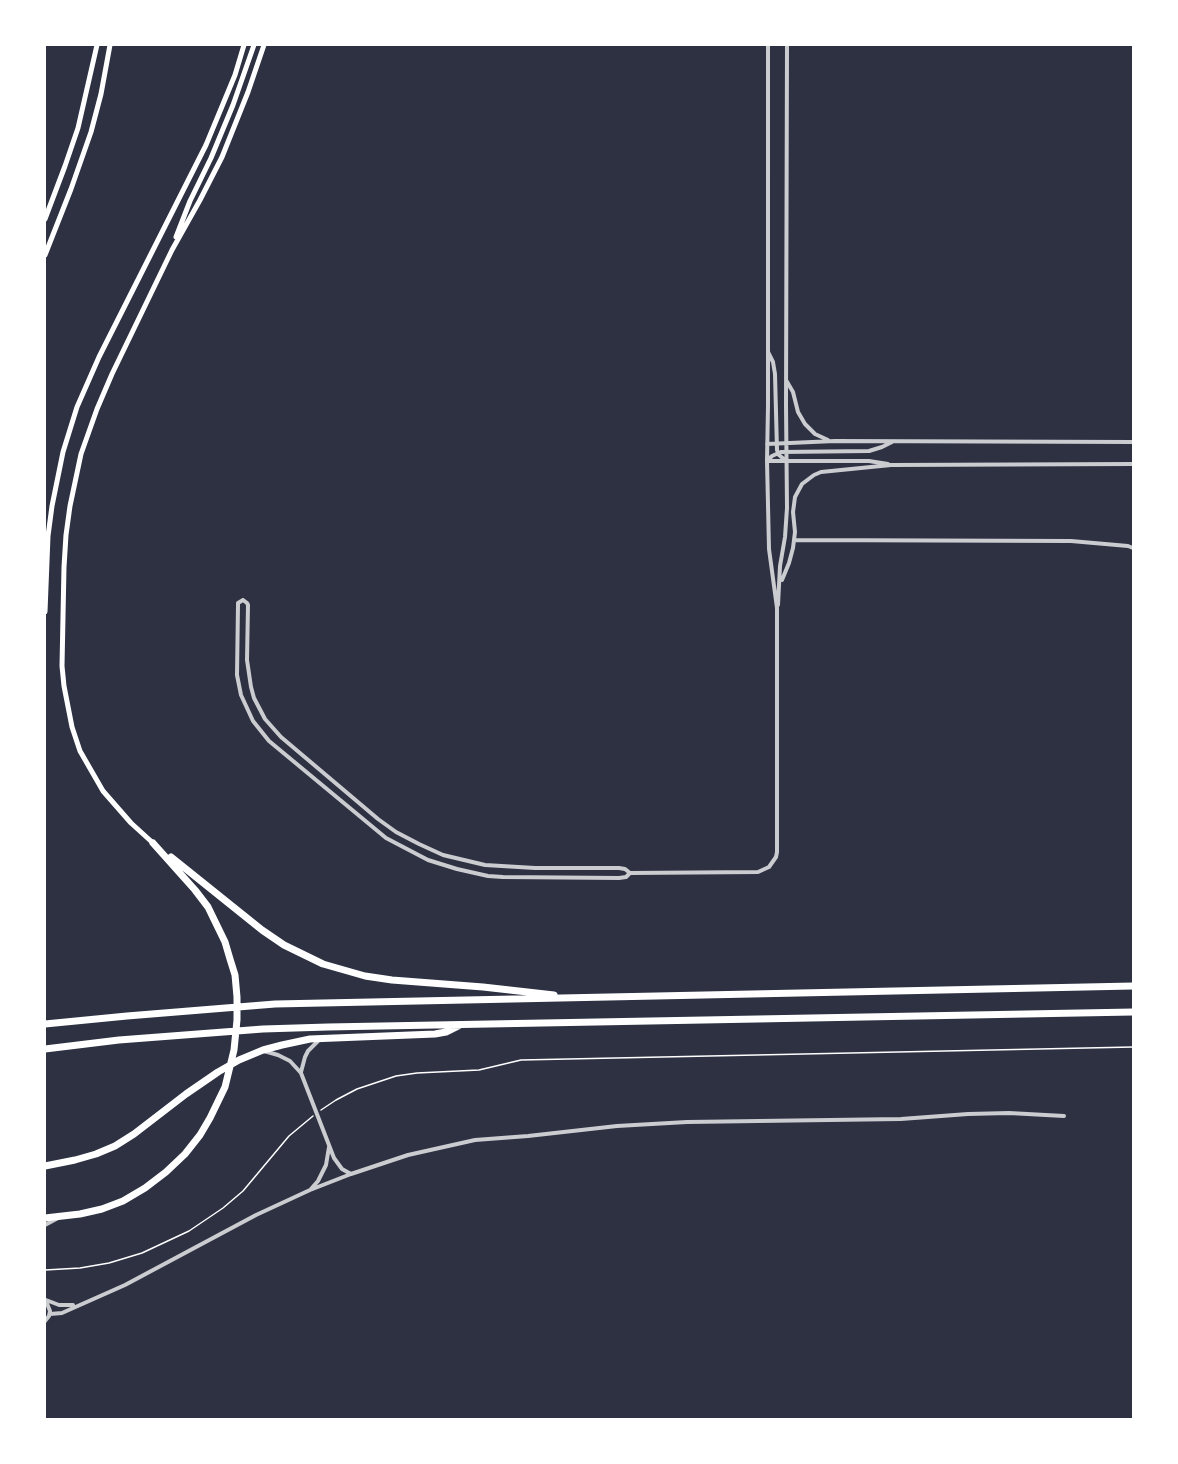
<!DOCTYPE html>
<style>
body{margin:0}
#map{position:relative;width:1178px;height:1464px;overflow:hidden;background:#2d3142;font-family:"DejaVu Sans",sans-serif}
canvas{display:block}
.frame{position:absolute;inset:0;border:46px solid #fff;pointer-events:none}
</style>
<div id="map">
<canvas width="1178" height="1464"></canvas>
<div class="frame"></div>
</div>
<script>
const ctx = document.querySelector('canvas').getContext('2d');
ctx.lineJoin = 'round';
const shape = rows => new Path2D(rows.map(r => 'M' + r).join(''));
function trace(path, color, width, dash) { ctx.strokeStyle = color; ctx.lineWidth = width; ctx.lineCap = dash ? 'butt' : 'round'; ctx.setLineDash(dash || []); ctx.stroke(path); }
trace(shape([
 [321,1110,336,1100,357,1089,396,1076,417,1073,479,1070,521,1060,1133,1047],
 [45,1270,80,1268,109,1263,142,1253,189,1231,223,1208,243,1191,289,1136,313,1116]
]), '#fff', 1.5);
trace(shape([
 [768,352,773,362,775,374,777,450,779,455,785,460],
 [786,380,793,392,798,412,805,424,815,434,828,440],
 [767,444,835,441,1133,442],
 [767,461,772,456,781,452,869,451,882,447,892,442],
 [767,461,869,461,888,464],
 [794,540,1071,541,1128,546,1133,548],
 [782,580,789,563,793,548,795,532,793,512,795,497,802,484,814,475,821,472,891,465,1133,464],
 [243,600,247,603,248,605,247,660,251,687,254,698,265,719,281,737,378,819,396,832,419,844,443,855,485,865,535,868,619,868,625,869,630,873,626,877,619,878,503,877,488,876,457,869,428,860,386,838,269,741,253,721,241,695,237,675,238,605,238,603,243,600],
 [778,605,780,566,785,537,787,508,786,405,787,45],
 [630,873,758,872,769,867,776,857,777,852,777,608,769,549,767,461,768,405,768,45],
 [264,1051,278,1055,290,1061,301,1073,334,1158,342,1169,351,1174],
 [301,1072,305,1057,308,1051,319,1040],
 [311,1189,318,1181,326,1165,329,1147],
 [45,1225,58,1218],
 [46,1300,59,1305,73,1305],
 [50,1314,62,1313,125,1285,256,1215,310,1190,351,1174,408,1155,475,1140,528,1136,617,1126,687,1122,901,1119,968,1114,1009,1113,1064,1116],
 [45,1321,49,1316,50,1311,46,1301]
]), '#caccd0', 4);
trace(shape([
 [45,219,65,166,78,128,97,45],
 [176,237,190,201,211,158,233,105,254,45],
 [45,255,71,189,91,132,101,94,110,45],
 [45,612,48,536,52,506,63,452,77,407,99,357,206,145,235,75,244,45],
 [153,843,131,823,103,791,80,751,72,727,64,686,62,666,64,567,66,535,70,506,81,454,97,409,112,374,172,250,200,200,222,157,248,92,264,45]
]), '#fff', 5);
trace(shape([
 [171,857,262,930,284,945,323,964,365,976,392,980,483,987,554,995],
 [45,1024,127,1016,275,1004,1133,986],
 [45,1049,119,1040,263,1029,328,1027,1133,1012],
 [45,1166,75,1160,96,1154,115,1146,134,1134,186,1094,218,1072,239,1060,263,1050,282,1045,310,1039,435,1034,446,1032,460,1025],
 [45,1218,80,1214,102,1209,123,1201,145,1188,166,1172,185,1154,200,1135,210,1118,225,1087,234,1050,237,1020,237,997,235,975,230,959,225,942,208,907,195,890,153,843]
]), '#fff', 7);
</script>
